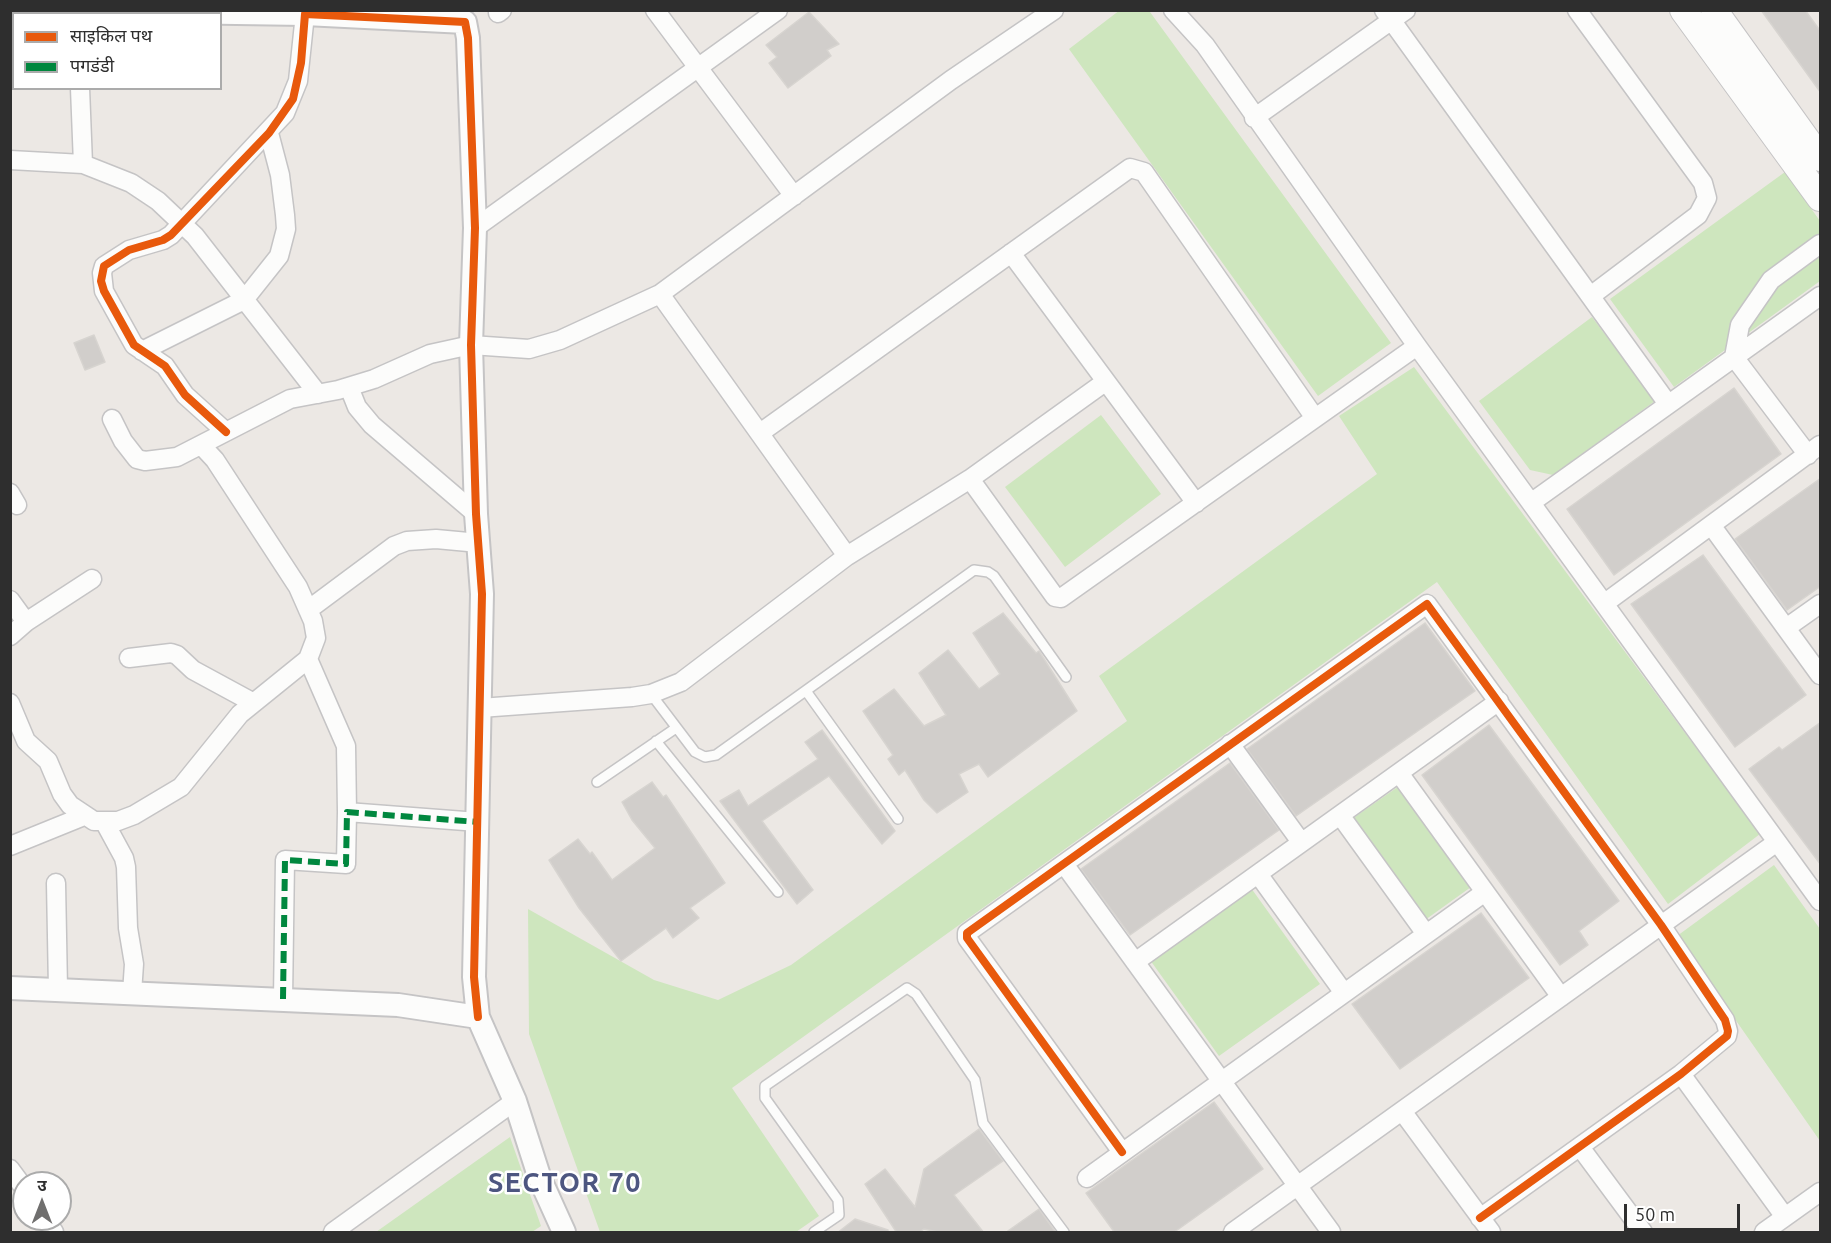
<!DOCTYPE html>
<meta charset="utf-8">
<style>
body{margin:0}
#map{position:relative;width:1831px;height:1243px;overflow:hidden;background:#ece8e4;font-family:Ubuntu,"Noto Sans Devanagari",sans-serif}
canvas{display:block}
.frame{position:absolute;inset:0;border:12px solid #2e2e2e;pointer-events:none}
.legend{position:absolute;left:12px;top:12px;width:210px;height:78px;box-sizing:border-box;background:#fff;border:2px solid #ababab;margin:0;padding:8px 10px;list-style:none;font-size:18px;color:#2e2e2e}
.legend li{display:flex;align-items:center;gap:12px;height:30px}
.legend b{width:30px;border:2px solid #ababab}
.north{position:absolute;left:12px;top:1171px;width:60px;height:60px;box-sizing:border-box;background:#fff;border:2px solid #ababab;border-radius:50%;rotate:0deg;font-size:16px;font-weight:700;line-height:24px;text-align:center;color:#2e2e2e}
.north::after{content:'';display:block;margin:auto;width:21px;height:27px;background:#706f6e;clip-path:polygon(50% 0,100% 100%,50% 72%,0 100%)}
.scale{position:absolute;left:1624px;top:1204px;width:116px;height:27px;box-sizing:border-box;border:3px solid #2e2e2e;border-top:0;padding-left:8px;font-size:18px;line-height:21px;white-space:nowrap;color:#2e2e2e;-webkit-text-stroke:4px #fff;paint-order:stroke}
</style>
<div id="map">
<canvas width="1831" height="1243"></canvas>
<div class="frame"></div>
<ul class="legend">
<li><b style="height:8px;background:#e8590c"></b>साइकिल पथ</li>
<li><b style="height:8px;background:#00873e"></b>पगडंडी</li>
</ul>
<div class="north">उ</div>
<div class="scale">50 m</div>
</div>
<script>
const ctx = document.querySelector('canvas').getContext('2d');
ctx.lineJoin = 'round';
function fillPath(path, color) { ctx.fillStyle = color; ctx.fill(path, 'evenodd'); }
const shape = rows => new Path2D(rows.map(r => 'M' + r).join(''));
function trace(path, color, width, dash) { ctx.strokeStyle = color; ctx.lineWidth = width; ctx.lineCap = dash ? 'butt' : 'round'; ctx.setLineDash(dash || []); ctx.stroke(path); }
function write(font, color, halo, rows, align = 'center') {
  ctx.font = font + ' Ubuntu,sans-serif'; ctx.lineWidth = 5; ctx.setLineDash([]); ctx.textBaseline = 'middle'; ctx.strokeStyle = halo; ctx.fillStyle = color; for (const [text, x, y, turn = 0] of rows) {
    ctx.save(); ctx.translate(x, y); ctx.rotate((+turn || 0) * Math.PI / 180); ctx.textAlign = isNaN(turn) ? turn : align; if (halo) ctx.strokeText(text, 0, 0); ctx.fillText(text, 0, 0); ctx.restore();
  }
}
fillPath(shape([
 [1120,10,1150,12,1391,343,1318,396,1069,49],
 [1785,172,1820,221,1820,281,1674,387,1610,299],
 [1592,317,1655,401,1553,475,1530,470,1479,401],
 [1414,367,1760,834,1668,904,1437,582,732,1088,819,1216,796,1232,600,1232,529,1034,528,909,654,980,718,1000,791,965,1127,721,1099,676,1377,474,1339,416],
 [1101,415,1161,494,1065,567,1005,487],
 [1399,786,1471,887,1425,920,1352,819],
 [1774,865,1820,929,1820,1141,1677,936],
 [1251,888,1320,984,1219,1056,1150,960],
 [510,1137,541,1226,532,1232,376,1232]
]), '#cee6be');
const building = shape([
 [1761,10,1805,10,1821,32,1821,93,1761,10],
 [809,12,839,44,827,50,831,56,788,88,769,63,777,57,766,45,809,12],
 [94,335,105,362,85,370,74,343,94,335],
 [1734,388,1781,454,1614,575,1567,509,1734,388],
 [1821,478,1821,586,1787,610,1735,539,1821,478],
 [1703,555,1806,695,1735,747,1631,604,1703,555],
 [1003,613,1036,653,1039,651,1077,711,988,777,979,764,959,774,968,792,937,813,924,800,905,770,899,775,888,759,893,755,863,711,894,689,924,726,946,715,919,673,948,650,979,689,1000,674,973,633,1003,613],
 [1425,623,1475,691,1296,816,1247,749,1425,623],
 [1821,722,1821,865,1749,769,1779,747,1782,750,1821,722],
 [1489,725,1619,901,1579,931,1588,945,1560,965,1422,775,1489,725],
 [822,730,895,831,882,844,829,776,762,821,813,890,797,904,720,801,739,790,748,806,818,759,805,742,822,730],
 [1230,763,1279,830,1130,935,1081,869,1230,763],
 [652,782,663,797,666,795,725,883,690,908,699,918,673,938,666,928,621,961,579,908,549,860,578,839,590,854,592,852,612,880,655,848,632,820,622,802,652,782],
 [1481,913,1529,978,1400,1069,1352,1004,1481,913],
 [1214,1102,1263,1169,1173,1233,1115,1233,1086,1193,1214,1102],
 [979,1129,1003,1161,954,1195,984,1233,942,1233,924,1229,918,1233,897,1233,865,1184,885,1169,915,1207,924,1169,979,1129],
 [1039,1209,1056,1233,1005,1233,1039,1209],
 [855,1219,888,1230,888,1233,837,1233,855,1219]
]);
fillPath(building, '#d1cecb');
trace(building, '#d7d4d0', 1.5);
const service = shape([
 [806,691,898,819],
 [651,694,695,752,705,757,716,755,974,570,988,572,994,576,1066,677],
 [656,741,778,892],
 [597,782,676,728],
 [814,1232,839,1215,838,1200,765,1098,765,1086,907,988,916,994,975,1080,983,1123,1064,1232]
]);
const minor = shape([
 [655,10,794,196],
 [1173,10,1205,45,1417,346,1820,901],
 [1384,10,1668,404],
 [1577,10,1703,183,1707,198,1698,215,1592,295],
 [498,13,502,10],
 [80,88,83,164],
 [1254,118,1406,10],
 [10,160,83,164,131,183,158,201,195,236,318,394],
 [475,228,778,10],
 [1011,253,1196,503],
 [660,294,847,556],
 [142,351,244,300,279,256,286,229,285,215,280,175,269,133],
 [349,387,357,407,372,425,476,514],
 [112,419,123,441,137,459,145,461,177,457,290,399,338,390,374,379,430,354,471,345,529,349,560,340,660,294,951,80,1054,10],
 [226,432,185,395,165,366,134,345,104,291,102,273,104,266,129,250,163,240,171,235,285,113,298,81,305,14],
 [760,433,1130,168,1144,172,1315,418],
 [1808,455,1734,357,1740,325,1771,280,1820,244],
 [970,479,1055,597,1061,598,1417,346],
 [10,493,17,505],
 [1532,502,1820,296],
 [1711,525,1820,675],
 [10,600,26,622,10,636],
 [1605,603,1820,445],
 [308,610,394,546,407,541,436,539,479,543],
 [26,622,92,579],
 [1786,628,1820,604],
 [129,658,171,653,177,655,193,670,252,702],
 [308,659,346,746,347,812],
 [10,703,26,741,48,761,62,794,70,805,94,821,118,821,134,815,181,787,240,714,308,659,316,638,313,621,298,587,215,460,202,446],
 [480,708,632,697,651,694,681,682,847,556,970,479,1105,382],
 [1230,744,1301,842],
 [1399,773,1561,997],
 [1340,815,1426,934],
 [105,823,124,858,126,867,128,928,134,964,132,993],
 [10,846,84,816],
 [1064,864,1331,1232],
 [1258,874,1344,993],
 [56,883,58,989],
 [1135,962,1499,701],
 [283,999,285,860,346,864,347,812,478,822],
 [1681,1074,1785,1217],
 [1402,1111,1491,1232],
 [1580,1147,1643,1232],
 [1122,1152,967,938,967,933,1427,604,1661,925,1725,1020,1728,1031,1727,1036,1681,1074,1480,1218],
 [10,1169,24,1188],
 [1087,1178,1485,892],
 [45,1219,54,1232],
 [333,1232,515,1101],
 [1233,1232,1777,842],
 [1764,1232,1820,1192]
]);
const tertiary = shape([
 [31,10,305,14,311,10],
 [305,14,465,22,468,38,475,228,471,345,476,514,482,594,474,977,478,1017],
 [10,988,398,1005,478,1017,515,1101,540,1179,564,1232]
]);
const secondary = shape([
 [1683,10,1820,198],
 [1714,10,1820,158]
]);
trace(service, '#c5c4c5', 12);
trace(minor, '#c5c4c5', 21);
trace(tertiary, '#c5c4c5', 26);
trace(secondary, '#c5c4c5', 28);
trace(service, '#fcfcfb', 9);
trace(minor, '#fcfcfb', 18);
trace(tertiary, '#fcfcfb', 22);
trace(secondary, '#fcfcfb', 26);
trace(shape([
 [283,999,285,860,346,864,347,812,478,822]
]), '#00873e', 6, [12, 6]);
trace(shape([
 [226,432,185,395,165,366,134,345,104,291,101,281,104,266,129,250,163,240,171,235,269,133,293,99,301,63,305,14,465,22,468,38,475,228,471,345,476,514,482,594,474,977,478,1017],
 [1122,1152,967,938,967,933,1427,604,1661,925,1725,1020,1728,1031,1727,1036,1681,1074,1480,1218]
]), '#e8590c', 8);
ctx.letterSpacing = '1.5px';
write('bold 27px', '#4d5680', '#fff', [
 ["SECTOR 70",565,1183]
]);
ctx.letterSpacing = '0px';
</script>
